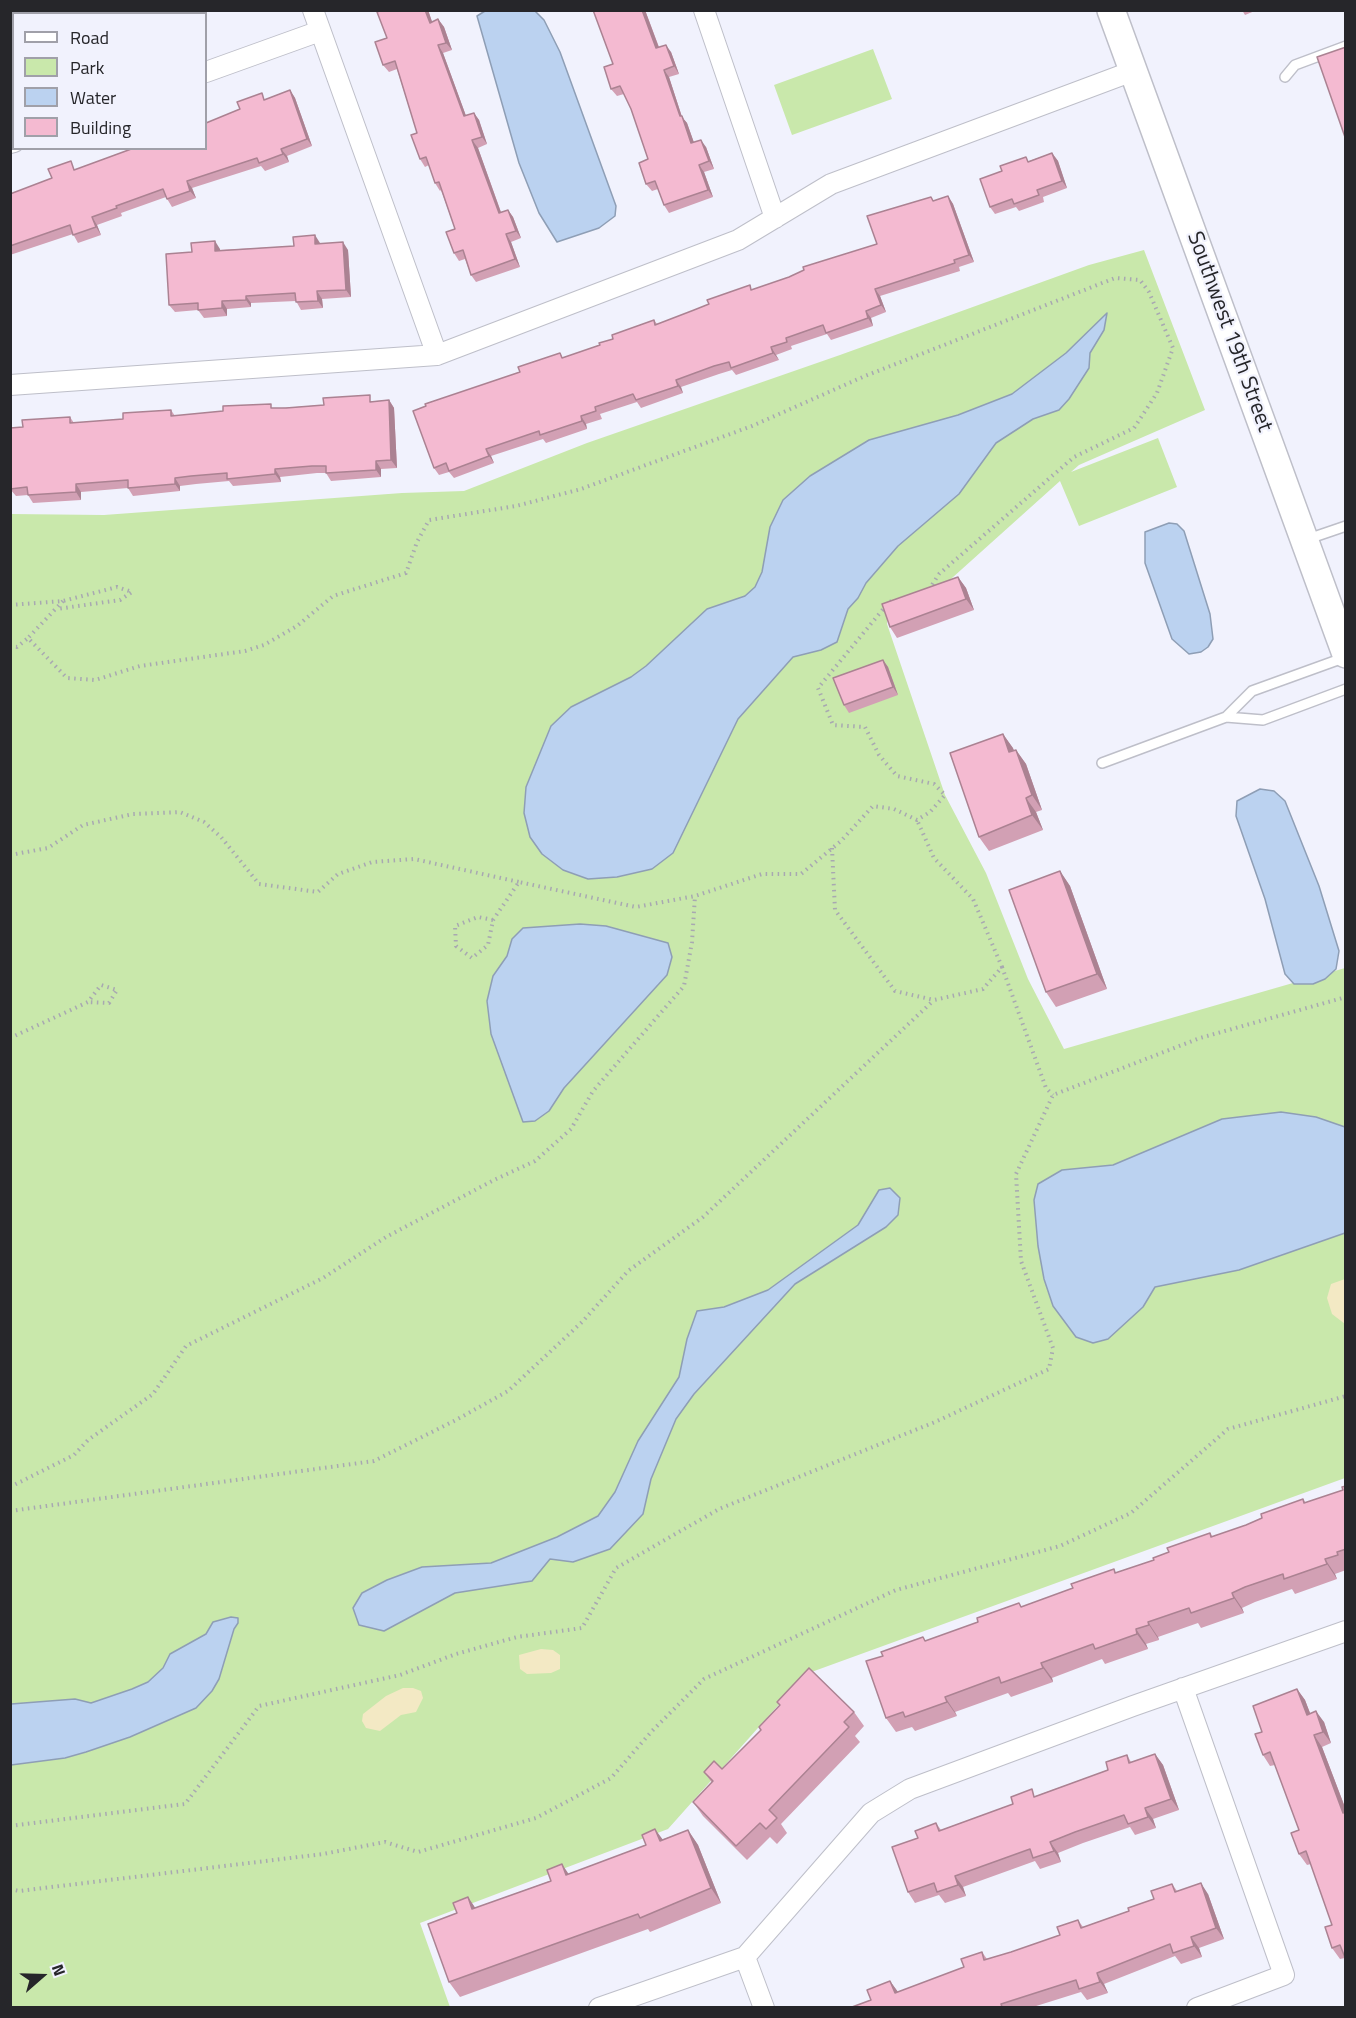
<!DOCTYPE html>
<style>
body{margin:0}
#map{position:relative;width:1356px;height:2018px;overflow:hidden;background:#f1f2fd;font-family:"Titillium Web",sans-serif}
canvas{display:block}
.frame{position:absolute;inset:0;border:12px solid #26262a;pointer-events:none}
.legend{position:absolute;left:12px;top:12px;width:195px;height:138px;box-sizing:border-box;background:#f1f2fd;border:2px solid #a0a0a9;margin:0;padding:8px 10px;list-style:none;font-size:18px;color:#26262a}
.legend li{display:flex;align-items:center;gap:12px;height:30px}
.legend b{width:30px;border:2px solid #a0a0a9}
.north{position:absolute;left:12px;top:1946px;width:60px;height:60px;-webkit-text-stroke:4px #f1f2fd;paint-order:stroke;rotate:70deg;font-size:16px;font-weight:700;line-height:24px;text-align:center;color:#26262a}
.north::after{content:'';display:block;margin:auto;width:21px;height:27px;background:#26262a;clip-path:polygon(50% 0,100% 100%,50% 72%,0 100%)}
</style>
<div id="map">
<canvas width="1356" height="2018"></canvas>
<div class="frame"></div>
<ul class="legend">
<li><b style="height:8px;background:#fff"></b>Road</li>
<li><b style="height:16px;background:#c9e8ab"></b>Park</li>
<li><b style="height:16px;background:#bbd2f0"></b>Water</li>
<li><b style="height:16px;background:#f4bad1"></b>Building</li>
</ul>
<div class="north">N</div>
</div>
<script>
const ctx = document.querySelector('canvas').getContext('2d');
ctx.lineJoin = 'round';
function fillPath(path, color) { ctx.fillStyle = color; ctx.fill(path, 'evenodd'); }
const shape = rows => new Path2D(rows.map(r => 'M' + r).join(''));
function trace(path, color, width, dash) { ctx.strokeStyle = color; ctx.lineWidth = width; ctx.lineCap = dash ? 'butt' : 'round'; ctx.setLineDash(dash || []); ctx.stroke(path); }
function write(font, color, halo, rows, align = 'center') {
  ctx.font = font + ' "Titillium Web",sans-serif'; ctx.lineWidth = 4.5; ctx.setLineDash([]); ctx.textBaseline = 'middle'; ctx.strokeStyle = halo; ctx.fillStyle = color; for (const [text, x, y, turn = 0] of rows) {
    ctx.save(); ctx.translate(x, y); ctx.rotate((+turn || 0) * Math.PI / 180); ctx.textAlign = isNaN(turn) ? turn : align; if (halo) ctx.strokeText(text, 0, 0); ctx.fillText(text, 0, 0); ctx.restore();
  }
}
fillPath(shape([
 [873,49,892,99,792,135,774,85],
 [1144,250,1205,410,1079,465,1071,472,1158,438,1177,487,1079,526,1060,481,942,587,889,602,887,624,945,795,986,873,1028,979,1064,1049,1345,968,1345,1478,806,1674,668,1829,420,1923,450,2007,11,2007,11,514,104,515,402,493,464,491,587,443,840,355,1089,265]
]), '#c9e8ab');
fillPath(shape([
 [1345,1279,1346,1279,1345,1324,1332,1314,1327,1298,1331,1284],
 [541,1649,553,1650,560,1655,560,1669,551,1673,527,1674,520,1669,519,1655],
 [403,1688,413,1688,421,1691,423,1698,416,1712,401,1715,380,1731,366,1728,362,1721,363,1714,386,1696]
]), '#f3e9c4');
const water = shape([
 [485,11,535,11,544,20,560,52,616,206,615,216,599,228,557,242,539,213,519,163,477,16,485,11],
 [1107,313,1104,330,1090,353,1089,368,1069,399,1059,410,1033,419,996,443,959,494,898,546,866,583,858,598,848,609,837,642,821,650,793,657,738,719,673,853,652,869,617,877,588,879,563,870,542,854,530,837,524,813,526,787,551,726,571,707,631,677,646,666,707,609,745,596,755,587,762,572,770,527,783,500,810,476,869,440,958,415,1012,394,1066,353,1107,313],
 [1169,523,1177,524,1184,531,1210,614,1213,639,1208,647,1201,652,1189,654,1172,639,1145,563,1145,532,1169,523],
 [1260,789,1274,791,1285,801,1319,886,1339,951,1336,969,1325,979,1313,984,1294,984,1285,974,1265,899,1236,816,1237,801,1260,789],
 [580,924,606,926,668,943,672,957,667,975,564,1088,549,1111,535,1121,523,1122,491,1034,487,1001,493,976,507,956,512,939,523,928,580,924],
 [1281,1112,1316,1117,1345,1127,1345,1233,1239,1270,1155,1287,1143,1307,1108,1339,1093,1343,1076,1337,1053,1306,1044,1279,1038,1246,1034,1200,1038,1184,1062,1170,1113,1165,1222,1119,1281,1112],
 [890,1188,900,1198,898,1215,886,1227,795,1284,694,1394,676,1419,651,1479,643,1514,610,1549,573,1562,550,1559,532,1581,455,1593,384,1631,359,1625,353,1608,362,1593,387,1580,422,1567,491,1563,557,1537,598,1516,615,1492,638,1441,679,1377,687,1339,697,1311,724,1307,768,1290,858,1225,879,1190,890,1188],
 [231,1617,238,1618,238,1623,234,1629,219,1679,212,1691,196,1708,130,1737,86,1752,65,1758,11,1765,11,1704,75,1699,91,1703,132,1689,148,1682,163,1668,170,1654,206,1634,213,1622,231,1617]
]);
fillPath(water, '#bbd2f0');
trace(water, '#8e9eb5', 1.5);
const lane = shape([
 [1285,77,1295,65,1346,46],
 [1308,539,1346,526],
 [1226,717,1252,691,1346,657],
 [1102,763,1226,717,1263,720,1346,689]
]);
const street = shape([
 [313,10,437,355],
 [704,10,775,218],
 [206,72,320,31],
 [10,143,14,142],
 [10,385,437,355,738,240,831,184,1133,71],
 [1183,1688,1284,1975,1197,2008],
 [745,1957,764,2008],
 [599,2008,745,1957,871,1813,910,1789,1133,1706,1346,1631]
]);
const secondary = shape([
 [1111,10,1346,654],
 [66,14,74,10],
 [129,14,136,10],
 [10,34,14,33],
 [10,55,14,54]
]);
trace(lane, '#bebfc9', 12);
trace(street, '#bebfc9', 22);
trace(secondary, '#bebfc9', 30);
trace(shape([
 [63,601,28,638,67,678,95,680,140,666,245,651,264,645,297,626,333,596,406,573,417,542,429,520,516,506,581,489,752,426,865,376,1115,278,1140,280,1149,292,1173,348,1157,393,1134,428,1074,457,939,574,930,588],
 [10,605,63,601,117,587,132,592,120,600,57,609],
 [10,646,17,647,28,638],
 [832,848,835,910,895,991,934,1000,983,989,1002,967,973,899,934,858,917,820],
 [10,855,48,848,83,825,133,814,180,812,204,822,221,837,259,884,318,892,338,874,372,862,414,859,519,882],
 [493,920,478,917,455,926,456,946,472,958,488,945,493,920,519,882,636,907,695,896,762,874,801,874,841,841,873,806,894,809,917,820,930,812,945,795,934,784,897,776,879,755,865,727,833,725,818,688,889,602,894,601],
 [1002,967,1046,1088,1053,1095],
 [10,1038,88,1002,101,985,117,990,109,1003,88,1002],
 [10,1487,74,1455,88,1440,153,1394,186,1346,323,1278,386,1237,494,1180,535,1161,571,1129,593,1091,684,986,692,942,695,896],
 [10,1511,374,1461,456,1420,508,1391,582,1322,628,1271,703,1217,934,1000],
 [10,1826,185,1804,259,1706,400,1675,456,1654,517,1637,582,1628,616,1568,719,1509,935,1422,1049,1369,1053,1348,1021,1261,1016,1174,1053,1095,1200,1038,1346,997],
 [10,1889,19,1891,323,1854,385,1842,418,1852,536,1818,611,1778,652,1731,704,1679,896,1590,1060,1546,1131,1513,1228,1429,1346,1396]
]), '#a8a8b1', 4, [1.5, 4.5]);
trace(lane, '#fff', 9);
trace(street, '#fff', 20);
trace(secondary, '#fff', 27);
fillPath(shape([
 [428,10,432,22,438,19,444,27,452,50,443,53,466,116,474,113,479,120,487,144,478,148,501,212,508,210,513,217,521,238,511,242,520,267,476,282,471,275,465,259,459,261,454,253,455,229,441,190,440,191,435,183,429,165,425,167,420,159,417,133,397,69,389,72,383,65,387,38],
 [593,10,645,10,659,47,671,52,679,74,669,77,682,117,687,123,694,143,706,147,714,169,704,172,713,197,669,213,664,205,658,189,652,191,646,184,648,159,631,109,624,94,617,96,611,89,613,64],
 [1242,10,1257,10,1245,15],
 [290,90,295,98,312,146,287,156,289,162,265,171,261,166,192,188,196,198,172,207,166,197,121,213,122,216,97,225,101,235,78,243,73,234,10,255,10,194,76,169,206,148,266,99],
 [1052,153,1058,161,1067,188,1043,197,1044,202,1019,211,1016,207,995,214,990,207,1029,161],
 [948,196,953,204,974,262,959,267,960,271,880,296,886,312,871,318,873,326,831,340,827,334,791,346,792,349,776,355,779,360,736,375,732,370,719,374,681,387,683,393,641,408,637,402,600,414,602,419,586,424,587,429,546,443,543,439,491,456,494,463,454,478,449,472,439,475,434,468,520,372,560,353,563,358,600,345,613,339,654,320,657,324,789,277,877,244,931,197,934,201],
 [320,243,320,244,348,250,351,297,322,299,323,308,301,310,296,301,251,303,251,307,227,309,227,316,204,318,198,310,175,312,169,305,220,249,220,250,294,246],
 [389,400,394,408,397,468,381,469,381,477,331,481,326,473,317,473,280,477,281,482,233,486,229,481,196,484,180,486,180,491,133,496,128,488,81,492,81,500,33,503,28,495,16,496,10,489,70,417,74,423,123,419,171,410,175,416],
 [958,577,966,588,974,610,897,638,890,627],
 [883,660,888,667,898,695,849,713,844,705],
 [1003,734,1014,750,1016,750,1026,764,1042,810,1036,812,1043,830,989,851,979,837],
 [1060,871,1070,886,1107,989,1056,1007,1046,992],
 [1346,1486,1346,1570,1335,1574,1337,1579,1295,1594,1292,1589,1255,1602,1242,1608,1244,1613,1201,1628,1198,1623,1158,1637,1159,1640,1146,1644,1148,1649,1105,1664,1102,1659,1052,1678,1053,1682,1011,1697,1008,1693,955,1712,957,1716,915,1731,912,1727,896,1732,886,1718,1022,1607,1073,1588,1114,1569,1116,1573,1154,1560,1169,1552,1210,1533,1213,1537,1246,1525,1303,1499,1306,1503,1343,1490],
 [1297,1689,1305,1700,1310,1713,1324,1722,1331,1743,1322,1747,1346,1810,1346,1960,1345,1958,1340,1959,1332,1948,1332,1925,1311,1864,1307,1865,1299,1854,1299,1830,1275,1765,1270,1766,1263,1755],
 [777,1702,854,1712,864,1726,855,1736,860,1742,781,1824,787,1833,777,1844,770,1837,747,1860,703,1816,693,1802,712,1783,704,1772,722,1769,761,1730,759,1727,780,1705],
 [1155,1754,1163,1765,1179,1810,1153,1819,1156,1828,1135,1835,1130,1827,1083,1843,1058,1853,1061,1862,1040,1869,1035,1861,963,1887,966,1896,945,1903,939,1895,915,1903,908,1892,936,1823,941,1830,1108,1770,1127,1755,1131,1762],
 [688,1830,698,1845,721,1903,650,1932,648,1929,460,1997,449,1982,457,1913,468,1897,475,1908,569,1874],
 [1172,1884,1177,1891,1208,1894,1224,1939,1199,1948,1202,1957,1181,1964,1175,1956,1104,1984,1108,1993,1087,2000,1081,1992,1033,2007,852,2007,871,2000,890,1981,898,1992,964,1967,982,1952,987,1959,1011,1952,1060,1935,1078,1920,1083,1927,1129,1911,1154,1899]
]), '#d2a0b4');
fillPath(shape([
 [425,10,428,10,435,30,430,23],
 [642,10,645,10,662,56,656,48],
 [438,19,444,27,452,50,446,43],
 [438,45,443,53,469,124,464,116],
 [666,45,671,52,679,74,674,66],
 [664,70,669,77,682,117,687,123,697,151,691,143,680,116],
 [290,90,295,98,312,146,307,139],
 [474,113,479,120,487,144,482,137],
 [472,140,478,148,504,221,499,213],
 [701,140,706,147,714,169,709,161],
 [281,149,287,156,289,162,283,154],
 [1052,153,1058,161,1067,188,1062,181],
 [699,165,704,172,713,197,708,190],
 [187,181,192,188,196,198,190,191],
 [948,196,953,204,974,262,969,255],
 [508,210,513,217,521,238,516,231],
 [92,217,97,225,101,235,96,227],
 [506,234,511,242,520,267,515,259],
 [315,235,320,243,321,252,315,244],
 [215,241,220,249,221,258,215,251],
 [343,242,348,250,351,297,346,290],
 [875,289,880,296,886,312,881,305],
 [317,291,322,299,323,308,318,301],
 [246,296,251,303,251,307,246,300],
 [222,301,227,309,227,316,222,308],
 [866,311,871,318,873,326,868,318],
 [771,347,776,355,779,360,773,353],
 [676,380,681,387,683,393,678,386],
 [389,400,394,408,397,468,391,460],
 [581,416,586,424,587,429,582,421],
 [486,449,491,456,494,463,489,456],
 [376,461,381,469,381,477,376,470],
 [275,469,280,477,281,482,275,474],
 [175,478,180,486,180,491,175,484],
 [76,484,81,492,81,500,76,492],
 [958,577,966,588,974,610,966,599],
 [883,660,888,667,898,695,893,687],
 [1003,734,1013,748,1019,767,1009,752],
 [1016,750,1026,764,1042,810,1032,795],
 [1026,798,1036,812,1043,830,1032,815],
 [1060,871,1070,886,1107,989,1097,974],
 [1325,1559,1335,1574,1337,1579,1327,1564],
 [1232,1593,1242,1608,1244,1613,1234,1598],
 [1148,1622,1158,1637,1159,1640,1149,1625],
 [1136,1629,1146,1644,1148,1649,1137,1634],
 [1041,1663,1052,1678,1053,1682,1043,1668],
 [1297,1689,1305,1700,1315,1726,1307,1715],
 [945,1697,955,1712,957,1716,947,1702],
 [1316,1711,1324,1722,1331,1743,1323,1732],
 [1314,1735,1322,1747,1346,1810,1346,1817,1343,1813],
 [1155,1754,1163,1765,1179,1810,1171,1799],
 [1145,1808,1153,1819,1156,1828,1148,1817],
 [655,1829,666,1844,660,1841],
 [688,1830,698,1845,721,1903,711,1888],
 [1050,1842,1058,1853,1061,1862,1054,1851],
 [562,1864,572,1879,566,1875],
 [955,1876,963,1887,966,1896,958,1885],
 [1201,1883,1208,1894,1224,1939,1216,1928],
 [468,1897,478,1912,472,1909],
 [1191,1937,1199,1948,1202,1957,1194,1946],
 [1097,1973,1104,1984,1108,1993,1100,1982],
 [890,1981,898,1992,895,1993]
]), '#ab8292');
const building = shape([
 [382,10,425,10,430,23,438,19,446,43,438,45,464,116,474,113,482,137,472,140,499,213,508,210,516,231,506,234,515,259,471,275,463,250,454,253,446,232,455,229,439,182,435,183,426,157,420,159,411,135,417,133,395,61,383,65,375,42,387,38,377,12,382,10],
 [593,10,642,10,656,48,666,45,674,66,664,70,680,116,682,116,691,143,701,140,709,161,699,165,708,190,664,205,655,181,646,184,639,163,648,159,631,109,620,86,611,89,604,67,613,64,593,10],
 [1346,47,1346,140,1317,57,1346,47],
 [290,90,307,139,281,149,283,154,259,163,257,158,187,181,190,191,167,199,163,189,116,206,117,208,92,217,96,227,73,235,70,225,10,246,10,194,52,178,48,169,71,161,74,170,134,148,206,148,206,123,240,109,237,102,262,93,264,100,290,90],
 [1052,153,1062,181,1037,190,1039,195,1014,204,1012,199,990,207,980,179,1002,171,1000,166,1026,157,1028,162,1052,153],
 [948,196,969,255,954,260,955,263,875,289,881,305,866,311,868,318,826,333,823,325,786,338,787,342,771,347,773,353,731,368,729,362,714,366,676,380,678,386,636,400,633,394,595,407,596,411,581,416,582,421,540,435,539,431,486,449,489,456,449,471,446,463,434,468,413,411,426,406,425,404,520,372,518,367,560,353,562,358,600,345,599,343,613,339,612,335,654,320,655,325,694,310,709,304,707,300,750,285,751,290,789,277,804,270,803,267,877,244,867,216,931,197,933,201,948,196],
 [315,235,315,244,343,242,346,290,317,291,318,301,296,302,295,293,246,296,246,300,222,301,222,308,198,310,198,303,169,305,166,254,192,252,191,243,215,241,215,251,294,246,293,237,315,235],
 [370,395,370,402,389,400,391,460,376,461,376,470,326,473,326,466,312,466,275,469,275,474,227,479,227,473,191,476,175,478,175,484,128,488,128,480,76,484,76,492,28,495,27,487,10,489,10,428,23,427,22,420,70,417,70,423,123,419,123,413,171,410,171,416,223,411,223,406,271,404,271,408,286,408,324,405,323,398,370,395],
 [958,577,966,599,890,627,882,604,958,577],
 [883,660,893,687,844,705,833,678,883,660],
 [1003,734,1009,752,1016,750,1032,795,1026,798,1032,815,979,837,950,753,1003,734],
 [1060,871,1097,974,1046,992,1009,890,1060,871],
 [1346,1486,1346,1549,1337,1552,1338,1555,1325,1559,1327,1564,1284,1579,1283,1574,1245,1587,1232,1593,1234,1598,1191,1613,1189,1608,1148,1622,1149,1625,1136,1629,1137,1634,1095,1649,1093,1644,1041,1663,1043,1668,1001,1683,999,1677,945,1697,947,1702,905,1717,903,1712,886,1718,866,1661,883,1656,881,1652,923,1637,925,1641,978,1622,977,1618,1019,1603,1021,1607,1073,1588,1071,1584,1114,1569,1115,1573,1154,1560,1153,1558,1169,1552,1167,1548,1210,1533,1211,1537,1246,1525,1262,1518,1261,1514,1303,1499,1304,1503,1343,1490,1342,1487,1346,1486],
 [809,1668,854,1712,844,1722,849,1727,769,1810,777,1818,766,1829,760,1823,736,1846,693,1802,713,1781,704,1772,714,1761,722,1769,761,1730,759,1727,780,1705,777,1702,809,1668],
 [1297,1689,1307,1715,1316,1711,1323,1732,1314,1735,1343,1813,1346,1812,1346,1960,1340,1945,1332,1948,1325,1927,1332,1925,1306,1851,1299,1854,1291,1833,1299,1830,1270,1752,1263,1755,1255,1734,1262,1732,1253,1706,1297,1689],
 [1155,1754,1171,1799,1145,1808,1148,1817,1128,1824,1124,1815,1075,1832,1050,1842,1054,1851,1033,1858,1030,1849,955,1876,958,1885,937,1892,934,1883,908,1892,892,1847,918,1838,915,1831,936,1823,939,1831,1013,1804,1011,1797,1032,1789,1034,1797,1108,1770,1106,1762,1127,1755,1129,1763,1155,1754],
 [655,1829,660,1841,688,1830,711,1888,640,1918,638,1914,449,1982,428,1924,457,1913,453,1903,468,1897,472,1909,551,1881,547,1870,562,1864,566,1875,646,1845,642,1835,655,1829],
 [1201,1883,1216,1928,1191,1937,1194,1946,1173,1953,1170,1944,1097,1973,1100,1982,1079,1989,1076,1980,1001,2004,1002,2007,852,2007,871,2000,867,1990,890,1981,895,1993,964,1967,961,1959,982,1952,984,1960,1011,1952,1060,1935,1057,1927,1078,1920,1081,1928,1129,1911,1128,1908,1154,1899,1151,1891,1172,1884,1175,1892,1201,1883]
]);
fillPath(building, '#f4bad1');
trace(building, '#ab8292', 1.5);
write('22px', '#26262a', '#f1f2fd', [
 ["Southwest 19th Street",1229,332,70]
]);
</script>
